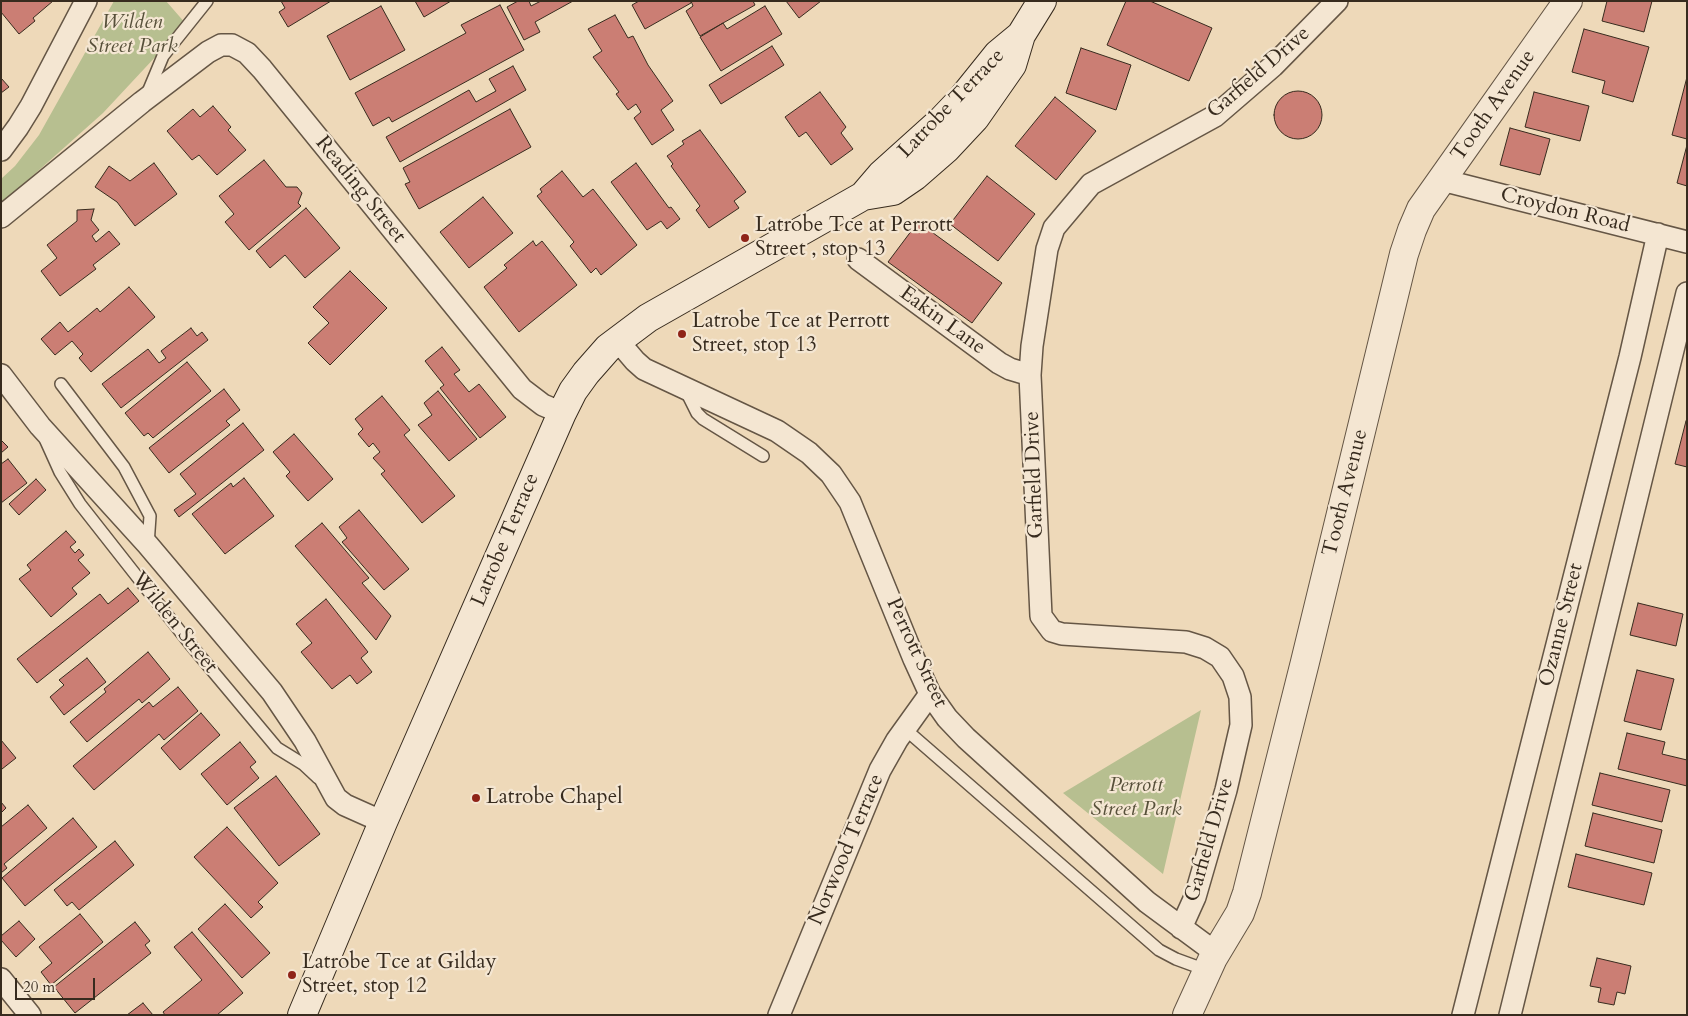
<!DOCTYPE html>
<style>
body{margin:0}
#map{position:relative;width:1688px;height:1016px;overflow:hidden;background:#eed9b9;font-family:Cardo,serif}
canvas{display:block}
.frame{position:absolute;inset:0;border:2px solid #372b1e;pointer-events:none}
.scale{position:absolute;left:15px;top:978px;width:80px;height:22px;box-sizing:border-box;border:2px solid #372b1e;border-top:0;padding-left:6px;font-size:15px;line-height:18px;white-space:nowrap;color:#372b1e;-webkit-text-stroke:4px #f4e6d2;paint-order:stroke}
</style>
<div id="map">
<canvas width="1688" height="1016"></canvas>
<div class="frame"></div>
<div class="scale">20 m</div>
</div>
<script>
const ctx = document.querySelector('canvas').getContext('2d');
ctx.lineJoin = 'round';
function fillPath(path, color) { ctx.fillStyle = color; ctx.fill(path, 'evenodd'); }
const shape = rows => new Path2D(rows.map(r => 'M' + r).join(''));
function trace(path, color, width, dash) { ctx.strokeStyle = color; ctx.lineWidth = width; ctx.lineCap = dash ? 'butt' : 'round'; ctx.setLineDash(dash || []); ctx.stroke(path); }
function write(font, color, halo, rows, align = 'center') {
  ctx.font = font + ' Cardo,serif'; ctx.lineWidth = 4.5; ctx.setLineDash([]); ctx.textBaseline = 'middle'; ctx.strokeStyle = halo; ctx.fillStyle = color; for (const [text, x, y, turn = 0] of rows) {
    ctx.save(); ctx.translate(x, y); ctx.rotate((+turn || 0) * Math.PI / 180); ctx.textAlign = isNaN(turn) ? turn : align; if (halo) ctx.strokeText(text, 0, 0); ctx.fillText(text, 0, 0); ctx.restore();
  }
}
fillPath(shape([
 [114,1,166,1,186,24,103,113,1,204,1,179,15,166,39,135],
 [1201,710,1163,874,1063,793]
]), '#b7bf90');
const building = shape([
 [1,1,53,1,33,18,35,21,19,34,1,12,1,1],
 [281,1,331,1,288,27,279,12,285,8,281,1],
 [415,1,451,1,424,17,415,1],
 [518,1,529,1,531,6,541,1,573,1,535,22,540,32,524,40,507,7,518,1],
 [639,1,691,1,691,3,645,29,632,5,639,1],
 [691,1,753,1,755,5,700,36,686,11,693,6,691,1],
 [786,1,821,1,799,18,786,1],
 [1126,1,1150,1,1212,28,1189,81,1107,45,1126,1],
 [1607,1,1652,1,1644,32,1602,21,1607,1],
 [500,5,524,50,392,122,389,117,373,126,355,93,466,33,461,25,500,5],
 [381,6,405,50,350,80,327,36,381,6],
 [765,6,782,34,721,71,700,37,723,23,727,29,765,6],
 [615,15,628,38,633,36,648,65,673,101,661,110,674,130,652,145,634,118,641,112,636,104,628,110,616,94,619,92,593,57,602,51,588,29,615,15],
 [1584,29,1649,47,1633,102,1602,93,1605,81,1572,72,1584,29],
 [772,46,784,65,721,104,709,85,772,46],
 [1081,48,1131,65,1116,110,1066,93,1081,48],
 [513,66,526,90,400,162,386,137,469,90,476,102,496,91,489,79,513,66],
 [1687,77,1687,139,1672,135,1687,77],
 [1,78,9,87,1,93,1,78],
 '1274 115a24 24 0 1 1 48 0a24 24 0 1 1-48 0Z',
 [820,92,846,127,841,133,853,149,831,165,806,132,799,137,785,117,820,92],
 [1534,92,1589,106,1580,141,1525,127,1534,92],
 [1055,97,1096,131,1056,180,1015,146,1055,97],
 [213,106,231,127,228,130,246,150,217,175,199,155,192,160,167,131,193,109,200,117,213,106],
 [510,109,531,147,419,209,405,184,410,182,403,168,510,109],
 [1510,128,1550,139,1540,175,1500,165,1510,128],
 [700,130,746,192,734,201,739,208,709,228,696,210,700,206,671,166,673,164,667,156,684,144,682,141,700,130],
 [1687,145,1687,186,1677,183,1687,145],
 [264,160,286,187,297,187,302,193,298,203,301,206,249,250,225,222,234,214,219,196,264,160],
 [154,163,177,194,135,226,117,202,95,187,109,166,130,181,154,163],
 [636,163,669,208,671,207,680,219,667,229,661,221,647,230,611,182,636,163],
 [562,171,583,197,593,189,637,245,601,275,596,268,591,273,570,246,574,242,537,196,542,192,540,189,562,171],
 [987,176,1035,214,998,261,950,224,987,176],
 [483,197,513,233,469,268,440,232,483,197],
 [306,208,340,248,305,278,285,255,270,268,256,251,306,208],
 [94,209,91,220,99,230,92,236,96,242,109,231,120,244,93,265,96,269,60,296,41,271,57,258,47,245,77,221,77,210,94,209],
 [918,222,1002,283,972,323,888,262,918,222],
 [533,241,536,246,542,241,577,285,519,332,484,287,507,268,504,265,533,241],
 [350,271,387,308,330,365,308,343,329,323,313,307,350,271],
 [129,287,155,317,91,372,79,358,83,354,72,341,55,355,41,339,60,322,68,332,97,308,100,312,129,287],
 [191,328,197,336,202,332,208,340,121,408,102,384,148,349,159,363,166,358,161,351,191,328],
 [442,347,460,370,454,374,469,392,479,384,506,417,480,438,440,388,444,385,425,361,442,347],
 [187,362,211,391,153,438,148,433,144,436,125,413,187,362],
 [224,389,240,410,226,421,230,425,169,473,149,448,224,389],
 [438,391,477,439,449,461,418,425,432,415,424,403,438,391],
 [382,396,410,430,404,435,455,496,422,523,381,474,385,471,373,458,380,452,373,443,369,447,358,434,363,429,355,419,382,396],
 [1686,421,1687,421,1687,467,1675,464,1686,421],
 [243,423,264,450,179,517,174,510,196,494,180,474,243,423],
 [294,434,333,479,308,501,286,476,290,472,273,452,294,434],
 [1,440,8,447,1,453,1,440],
 [8,459,27,483,1,503,1,464,8,459],
 [244,478,274,516,225,554,192,514,231,483,233,487,244,478],
 [36,479,46,490,19,515,9,504,36,479],
 [359,510,409,569,384,590,342,542,347,538,339,527,359,510],
 [322,523,369,578,362,583,391,616,376,640,295,546,322,523],
 [66,531,76,542,70,547,75,553,79,549,84,555,78,560,90,573,72,588,77,594,51,617,19,579,31,570,27,565,66,531],
 [128,588,139,601,37,683,17,659,100,594,108,604,128,588],
 [326,599,368,652,361,658,372,672,357,684,350,675,332,689,301,652,312,643,296,624,326,599],
 [1638,603,1683,614,1676,646,1630,635,1638,603],
 [148,652,170,679,142,703,139,699,87,742,70,722,106,692,104,689,148,652],
 [87,658,106,682,64,715,50,697,64,685,59,680,87,658],
 [1637,670,1674,679,1661,730,1624,721,1637,670],
 [178,687,198,711,164,740,159,734,94,790,73,766,149,702,153,707,178,687],
 [201,713,220,735,180,770,161,748,201,713],
 [1627,733,1665,742,1662,754,1687,760,1687,786,1618,769,1627,733],
 [1,740,16,758,2,769,1,769,1,740],
 [240,742,256,762,250,767,259,778,227,805,201,774,240,742],
 [1600,773,1670,790,1662,822,1592,805,1600,773],
 [276,776,320,834,279,866,234,808,276,776],
 [1,802,6,808,1,813,1,802],
 [28,805,47,828,4,864,7,868,1,873,1,827,28,805],
 [1593,813,1662,830,1654,863,1585,846,1593,813],
 [73,818,97,847,25,906,2,878,73,818],
 [227,827,278,883,258,902,263,907,251,918,194,857,227,827],
 [115,841,134,865,79,910,72,902,67,906,54,890,115,841],
 [1576,854,1652,873,1644,905,1568,887,1576,854],
 [225,904,270,953,242,978,198,929,225,904],
 [80,914,103,942,51,985,41,972,52,963,39,947,80,914],
 [19,921,35,939,16,957,1,940,1,936,19,921],
 [135,922,150,941,145,945,151,953,75,1013,54,987,135,922],
 [192,932,243,993,217,1015,165,1015,163,1012,202,980,174,947,192,932],
 [1597,958,1631,966,1625,994,1617,992,1614,1005,1598,1002,1601,988,1590,986,1597,958],
 [143,1003,153,1015,127,1015,143,1003]
]);
fillPath(building, '#cb7e74');
trace(building, '#372b1e', 1);
const service = shape([
 [148,92,163,56,207,1],
 [61,384,124,467,150,516,148,545],
 [686,391,697,413,703,419,763,456],
 [46,441,60,472,80,504,190,644,277,748,303,764,318,778],
 [905,729,1159,950,1176,959,1206,970]
]);
const minor = shape([
 [1,150,18,127,31,106,86,1],
 [1442,180,1687,242],
 [1,217,142,102,208,52,221,45,232,45,247,53,262,69,522,389,543,405,562,413],
 [858,259,999,363,1010,369,1030,375],
 [618,341,635,361,644,369,777,431,809,453,831,474,850,502,914,659,930,694,947,718,966,738,1147,902,1216,953],
 [1,375,40,426,148,545,272,692,305,741,336,798,345,805,383,822],
 [1181,928,1195,897,1226,790,1241,725,1240,697,1233,676,1220,657,1205,648,1186,642,1062,634,1052,631,1041,616,1030,375,1032,346,1047,249,1054,228,1091,184,1215,116,1273,66,1337,1],
 [1,979,30,1015],
 [779,1015,880,770,897,740,930,694],
 [1463,1015,1630,357,1658,234],
 [1510,1015,1687,293]
]);
const tertiary = shape([
 [1187,1015,1213,958,1240,913,1247,893,1305,662,1404,254,1412,230,1421,209,1568,1]
]);
const secondary = shape([
 [863,196,893,191,915,176,946,149,975,118,1012,65,1021,35,1042,1],
 [302,1015,383,822,562,413,573,391,586,373,608,348,648,318,863,196,881,175,941,121,961,100,998,54,1021,35]
]);
trace(service, '#655645', 14);
trace(minor, '#655645', 24);
trace(tertiary, '#655645', 30);
trace(secondary, '#372b1e', 30);
trace(service, '#f4e6d2', 11);
trace(minor, '#f4e6d2', 21);
trace(tertiary, '#f4e6d2', 28);
trace(secondary, '#f4e6d2', 28);
for (const [x, y, r, color] of [
 [745,238,5,"#8f2418"],
 [682,334,5,"#8f2418"],
 [476,798,5,"#8f2418"],
 [292,975,5,"#8f2418"]
]) { const dot = new Path2D(); dot.arc(x, y, r, 0, 2 * Math.PI); ctx.fillStyle = color; ctx.fill(dot); trace(dot, '#f4e6d2', 2); }
write('italic 21px', '#57503a', '#f4e6d2', [
 ["Wilden",132,23],
 ["Street Park",132,47],
 ["Perrott",1136,786],
 ["Street Park",1136,810]
]);
write('21px', '#372b1e', '#f4e6d2', [
 ["Garfield Drive",1259,73,-41],
 ["Latrobe Terrace",952,104,-46],
 ["Tooth Avenue",1494,106,-55],
 ["Reading Street",360,190,51],
 ["Croydon Road",1565,211,14],
 ["Eakin Lane",942,321,36],
 ["Garfield Drive",1035,475,-92],
 ["Tooth Avenue",1346,493,-76],
 ["Latrobe Terrace",506,540,-67],
 ["Wilden Street",174,623,51],
 ["Ozanne Street",1562,625,-76],
 ["Perrott Street",916,653,65],
 ["Garfield Drive",1210,840,-74],
 ["Norwood Terrace",847,850,-67]
]);
write('21px', '#372b1e', '#f4e6d2', [
 ["Latrobe Tce at Perrott",755,226],
 ["Street , stop 13",755,250],
 ["Latrobe Tce at Perrott",692,322],
 ["Street, stop 13",692,346],
 ["Latrobe Chapel",486,798],
 ["Latrobe Tce at Gilday",302,963],
 ["Street, stop 12",302,987]
], 'left');
</script>
